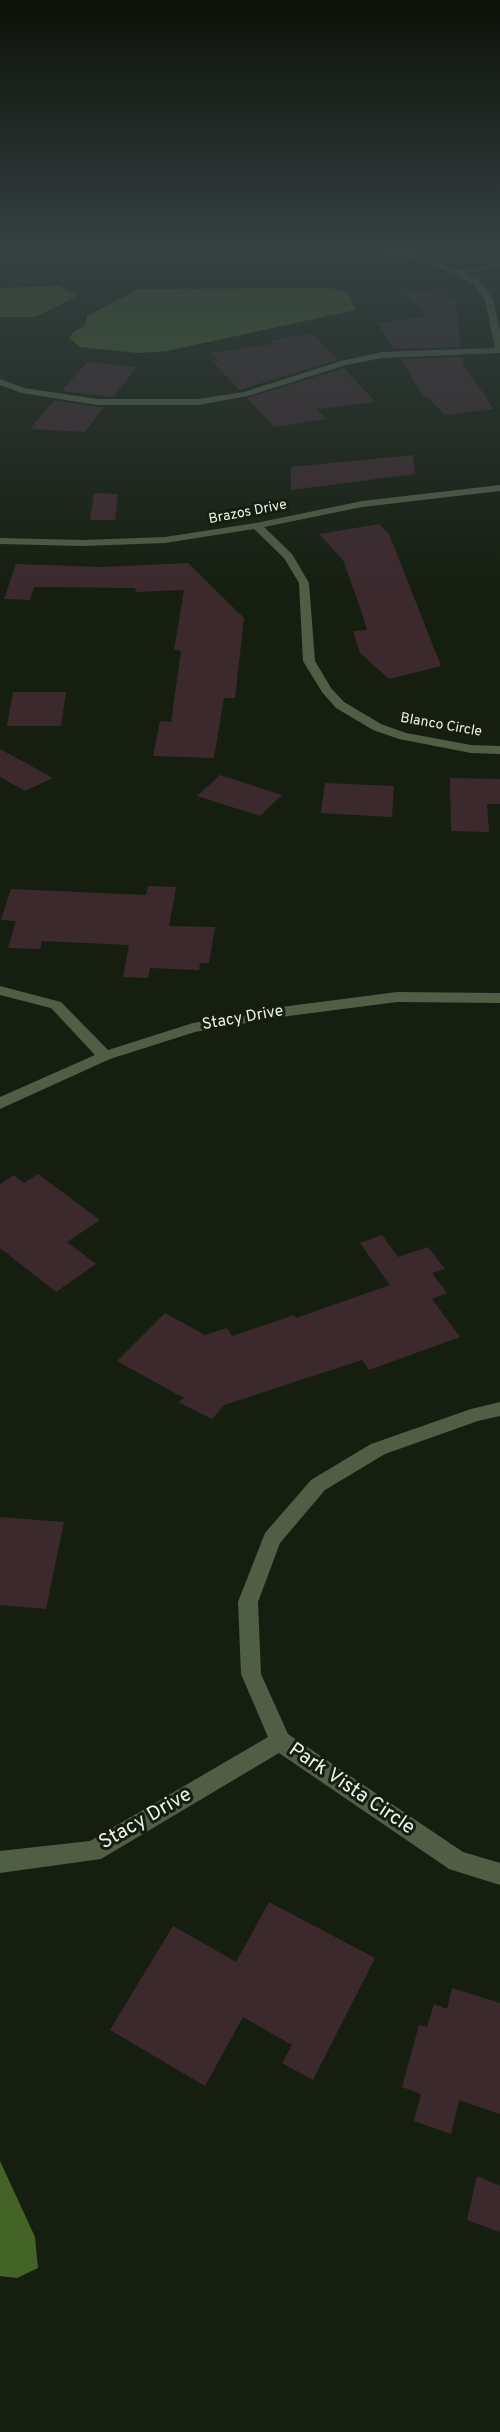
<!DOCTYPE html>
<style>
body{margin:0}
canvas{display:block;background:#151e0f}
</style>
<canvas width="500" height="2432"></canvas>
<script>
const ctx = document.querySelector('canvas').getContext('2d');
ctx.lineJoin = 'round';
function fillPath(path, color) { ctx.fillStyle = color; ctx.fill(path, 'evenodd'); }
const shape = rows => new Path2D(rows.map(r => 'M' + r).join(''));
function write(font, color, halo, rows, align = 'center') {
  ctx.font = font + ' Overpass,sans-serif'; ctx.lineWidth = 6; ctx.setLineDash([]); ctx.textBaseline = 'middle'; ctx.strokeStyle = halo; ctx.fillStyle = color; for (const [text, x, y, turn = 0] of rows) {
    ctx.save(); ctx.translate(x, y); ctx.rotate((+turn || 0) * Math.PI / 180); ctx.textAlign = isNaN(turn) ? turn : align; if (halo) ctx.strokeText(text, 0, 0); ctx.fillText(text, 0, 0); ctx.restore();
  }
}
fillPath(shape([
 [59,286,75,294,74,298,35,317,0,317,0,288],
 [331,288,349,293,355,310,167,351,138,353,99,349,80,347,69,338,73,332,85,326,87,316,139,289],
 [0,2161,35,2237,38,2268,17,2278,0,2276]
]), '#446327');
fillPath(shape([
 [440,289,456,302,461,347,394,349,378,323,428,316,402,293],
 [312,333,337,360,239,390,212,361,219,361,210,353,274,344,270,341],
 [462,357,463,364,494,409,445,415,426,396,423,397,401,359],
 [87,362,137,367,113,397,62,391],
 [344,368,375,402,316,409,326,419,274,427,247,398],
 [54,400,97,407,104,407,85,432,30,429],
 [413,455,415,474,291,490,291,467],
 [94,493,118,494,115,520,90,520],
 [379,524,389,534,441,666,389,679,360,653,353,631,367,630,362,613,343,560,319,534],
 [188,563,244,618,235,698,224,698,214,758,153,756,160,721,171,722,181,651,174,650,184,590,136,592,135,588,34,587,30,600,4,599,16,564,102,567],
 [13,692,66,692,61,726,7,726],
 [0,749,53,778,25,791,0,777],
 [220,775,282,795,260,816,197,796],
 [450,778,500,779,500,804,487,804,489,832,451,831],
 [325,783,394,786,392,817,321,813],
 [148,886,176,887,169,926,215,927,209,963,200,963,199,970,150,968,148,978,123,977,129,945,42,941,40,949,8,948,16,921,1,920,11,889,146,895],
 [38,1174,100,1220,67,1242,96,1264,56,1292,0,1248,0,1184,14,1175,24,1183],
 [382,1235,398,1257,428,1247,445,1269,432,1273,447,1293,432,1299,460,1337,369,1370,362,1360,224,1405,212,1419,178,1402,184,1398,117,1361,165,1313,205,1335,227,1328,232,1336,294,1315,296,1318,390,1285,360,1243],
 [0,1517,64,1522,46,1609,0,1605],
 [269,1902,375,1958,313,2080,282,2063,292,2045,243,2017,205,2086,110,2030,173,1926,236,1962],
 [452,1988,500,2003,500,2114,459,2100,451,2134,414,2121,421,2094,402,2087,419,2025,427,2027,434,2004,447,2009],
 [477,2176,500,2186,500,2232,467,2220]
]), '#3c292e');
fillPath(shape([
 [56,250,202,250,198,252,56,250],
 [374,250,391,250,434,260,459,271,500,262,500,266,466,274,479,280,493,299,500,330,500,353,382,358,346,365,248,396,198,405,97,405,22,393,0,385,0,379,24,388,97,399,198,399,244,392,341,361,382,352,495,348,485,299,473,284,432,264,374,250],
 [500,485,500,491,362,507,264,527,292,554,309,583,315,661,331,688,344,702,381,724,406,733,471,745,500,746,500,754,471,753,399,739,373,730,336,708,322,692,303,661,299,583,284,558,254,529,165,543,83,546,0,544,0,538,83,540,165,537,256,523,362,501,500,485],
 [0,986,61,1002,108,1050,193,1023,281,1007,397,992,500,993,500,1003,397,1002,281,1017,195,1032,110,1059,0,1109,0,1097,95,1055,51,1008,0,995,0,986],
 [500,1402,500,1416,478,1421,385,1454,325,1490,280,1543,258,1602,261,1674,288,1734,463,1852,500,1863,500,1885,449,1869,279,1753,101,1859,0,1873,0,1851,90,1841,268,1737,241,1674,238,1602,265,1533,311,1480,371,1444,471,1409,500,1402]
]), '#4f5e45');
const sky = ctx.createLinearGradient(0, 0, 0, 591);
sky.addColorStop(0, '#0c1008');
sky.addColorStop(0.42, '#354142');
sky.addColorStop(1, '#35414200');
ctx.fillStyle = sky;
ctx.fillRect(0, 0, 500, 591);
write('14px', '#edf3e9', '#151e0f', [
 ["Brazos Drive",248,513,-11],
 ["Blanco Circle",441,726,10]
]);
write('16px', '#edf3e9', '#151e0f', [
 ["Stacy Drive",243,1019,-10]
]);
write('20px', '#edf3e9', '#151e0f', [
 ["Park Vista Circle",351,1790,34],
 ["Stacy Drive",146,1820,-30]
]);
</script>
